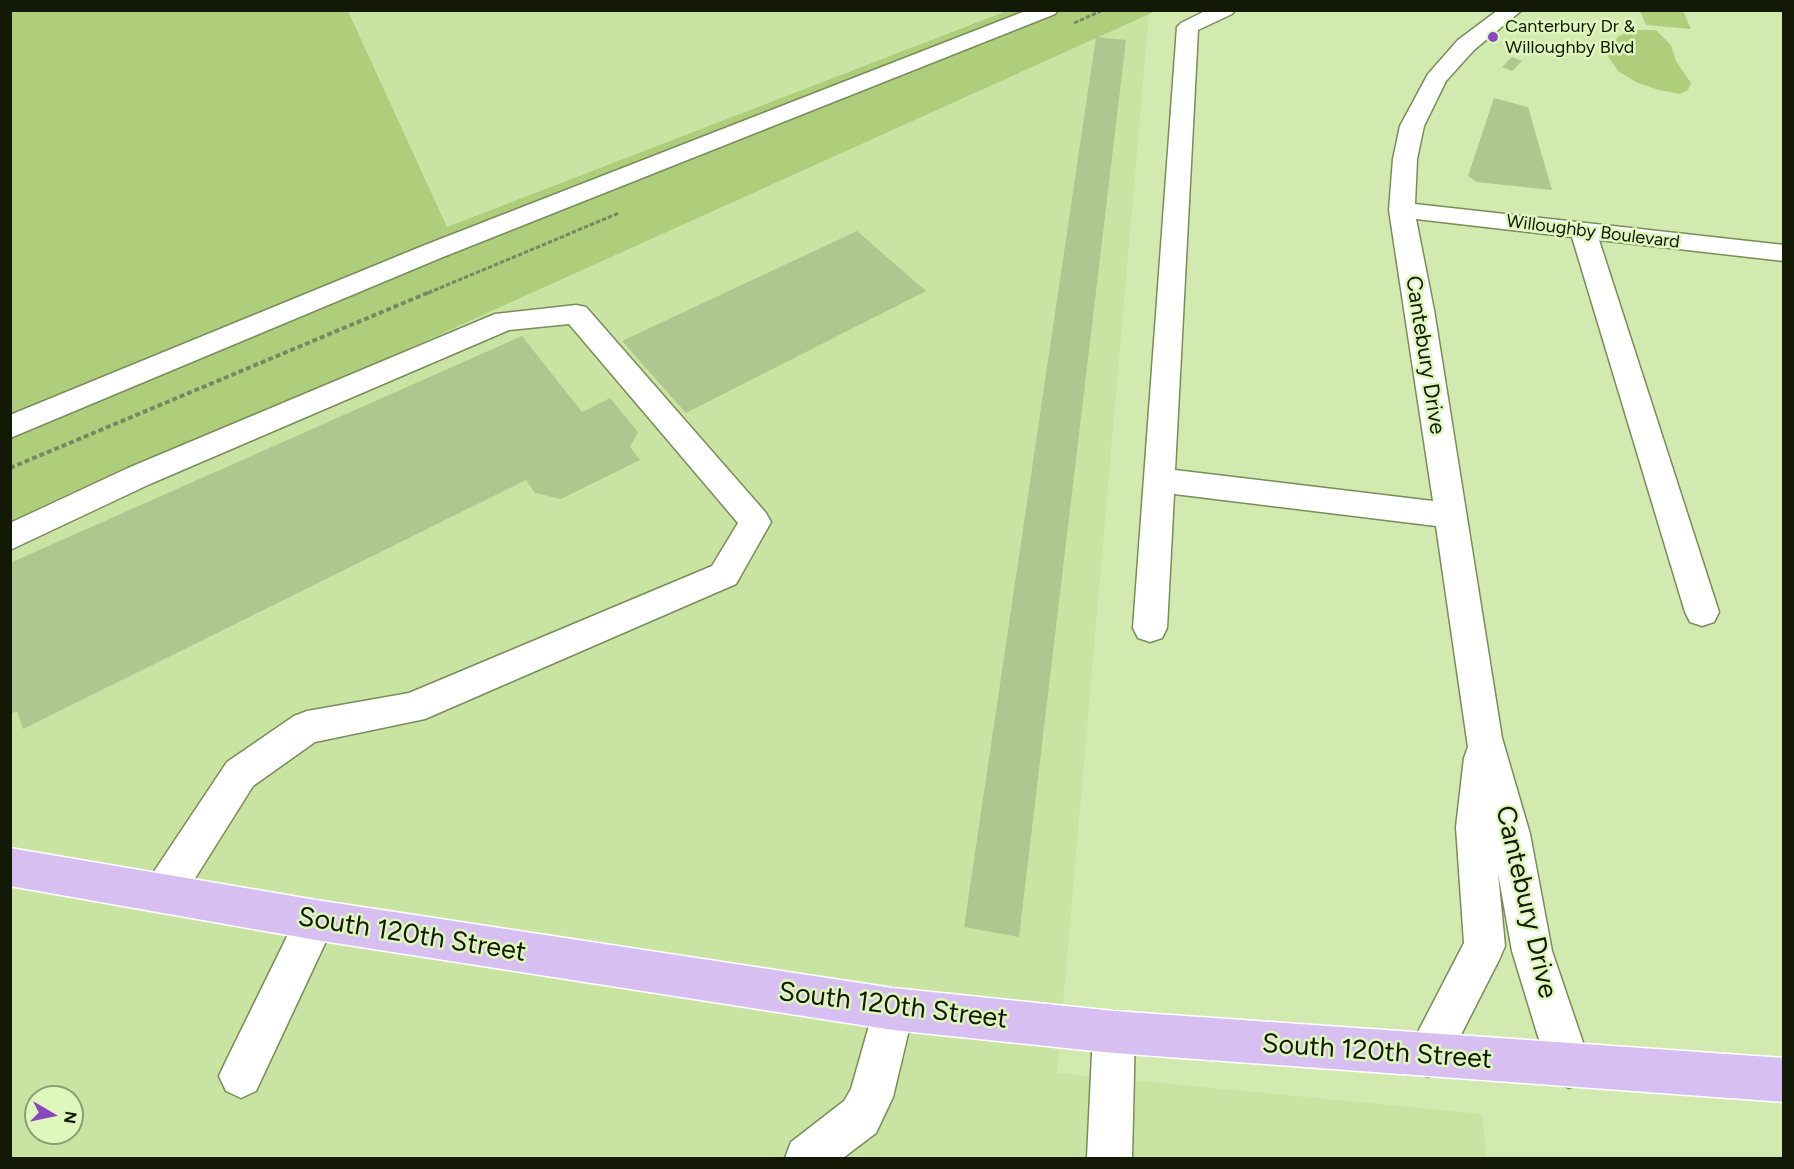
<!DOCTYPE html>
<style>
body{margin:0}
#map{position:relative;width:1794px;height:1169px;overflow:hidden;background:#d2e9b0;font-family:Figtree,sans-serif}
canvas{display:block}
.frame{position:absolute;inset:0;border:12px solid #121905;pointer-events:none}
.north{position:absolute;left:24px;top:1085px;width:60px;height:60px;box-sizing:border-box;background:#dff7bd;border:2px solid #8d9e73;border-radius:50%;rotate:99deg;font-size:16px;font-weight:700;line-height:24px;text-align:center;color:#121905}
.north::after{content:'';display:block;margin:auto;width:21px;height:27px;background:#8849be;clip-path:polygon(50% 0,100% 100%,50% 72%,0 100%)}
</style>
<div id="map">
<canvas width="1794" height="1169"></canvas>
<div class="frame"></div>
<div class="north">N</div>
</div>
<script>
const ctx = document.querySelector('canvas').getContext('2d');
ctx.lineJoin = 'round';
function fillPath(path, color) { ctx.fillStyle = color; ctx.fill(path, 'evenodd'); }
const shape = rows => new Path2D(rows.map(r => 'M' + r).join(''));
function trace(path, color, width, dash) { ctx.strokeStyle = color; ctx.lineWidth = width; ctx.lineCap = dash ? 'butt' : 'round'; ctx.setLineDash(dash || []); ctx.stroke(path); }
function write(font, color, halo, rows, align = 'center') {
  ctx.font = font + ' Figtree,sans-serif'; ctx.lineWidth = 5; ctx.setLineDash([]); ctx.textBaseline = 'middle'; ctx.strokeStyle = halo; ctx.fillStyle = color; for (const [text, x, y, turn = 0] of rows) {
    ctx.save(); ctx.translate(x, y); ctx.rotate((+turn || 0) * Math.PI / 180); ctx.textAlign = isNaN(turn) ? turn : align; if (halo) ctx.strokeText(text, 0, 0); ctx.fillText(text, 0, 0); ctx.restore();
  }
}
fillPath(shape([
 [990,10,1004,11,447,227,348,11],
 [1149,13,1057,1073,1482,1114,1487,1158,11,1158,10,528],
 [36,1097,72,1097,72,1133,36,1133]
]), '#c9e3a2');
fillPath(shape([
 [10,11,348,11,447,227,1006,11,1156,11,11,528],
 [1640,11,1683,11,1691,29,1646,25],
 [1633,30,1656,30,1671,45,1676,61,1691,83,1688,90,1680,94,1659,90,1638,83,1619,72,1605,52,1619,36]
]), '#aece7c');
fillPath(shape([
 [1096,37,1126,40,1019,937,964,927],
 [1512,57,1522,61,1512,71,1502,67],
 [1494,98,1528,107,1552,190,1477,182,1468,176],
 [857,231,926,291,686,413,622,341],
 [522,336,582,412,610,398,638,432,630,447,640,460,561,499,535,493,526,480,23,729,17,711,10,714,10,563]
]), '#afc68e');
const minor = shape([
 [1028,10,1058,10,1055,14,443,257,10,438,10,415,425,245,1028,10],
 [1207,10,1235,10,1232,14,1198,30,1175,470,1433,501,1389,210,1393,159,1400,126,1428,74,1458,40,1498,10,1522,10,1474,50,1446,81,1424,126,1417,159,1415,204,1784,245,1784,261,1599,240,1719,612,1714,622,1702,626,1690,622,1685,612,1572,237,1416,219,1434,310,1502,738,1530,834,1552,951,1591,1066,1584,1081,1569,1088,1554,1081,1547,1066,1512,951,1498,873,1505,946,1499,960,1443,1070,1428,1077,1413,1070,1406,1055,1464,943,1456,827,1464,758,1468,747,1436,526,1174,494,1167,628,1162,638,1150,642,1138,638,1133,628,1177,27,1181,23,1207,10],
 [576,305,586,307,766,513,771,522,736,584,425,719,315,742,253,786,177,907,163,912,149,907,143,893,149,879,227,762,294,716,307,711,409,693,712,566,738,523,569,324,509,330,150,484,10,550,10,523,128,468,495,314,576,305],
 [316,900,330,906,336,920,256,1091,241,1098,226,1091,219,1076,226,1061,302,906,316,900],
 [893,988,908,994,914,1009,893,1097,876,1133,843,1158,785,1158,791,1142,844,1101,851,1089,878,994,893,988],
 [1114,1011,1129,1017,1135,1032,1132,1158,1087,1158,1093,1032,1099,1017,1114,1011]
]);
const major = shape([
 [10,848,316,900,893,988,1114,1011,1784,1058,1784,1102,1114,1053,893,1030,316,940,10,886,10,848]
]);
trace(minor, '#788d58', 3);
trace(major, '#fff', 3);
trace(shape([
 [1074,23,1103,10],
 [428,293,619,213]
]), '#788860', 3, [4.5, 2]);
trace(shape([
 [10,468,432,291]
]), '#788860', 4, [5, 3]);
fillPath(minor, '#fff');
fillPath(major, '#d8bff1');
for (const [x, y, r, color] of [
 [1493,37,6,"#8849be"]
]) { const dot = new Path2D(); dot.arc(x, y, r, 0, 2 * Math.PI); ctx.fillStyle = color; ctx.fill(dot); trace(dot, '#dff7bd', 2); }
write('18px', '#121905', '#dff7bd', [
 ["Canterbury Dr &",1505,27],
 ["Willoughby Blvd",1505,48]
], 'left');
write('18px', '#121905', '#dff7bd', [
 ["Willoughby Boulevard",1593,232,7]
]);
write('22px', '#121905', '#dff7bd', [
 ["Cantebury Drive",1425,355,81]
]);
write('27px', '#121905', '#dff7bd', [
 ["Cantebury Drive",1526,902,77],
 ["South 120th Street",412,935,9],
 ["South 120th Street",893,1006,7],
 ["South 120th Street",1377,1052,4]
]);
</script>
